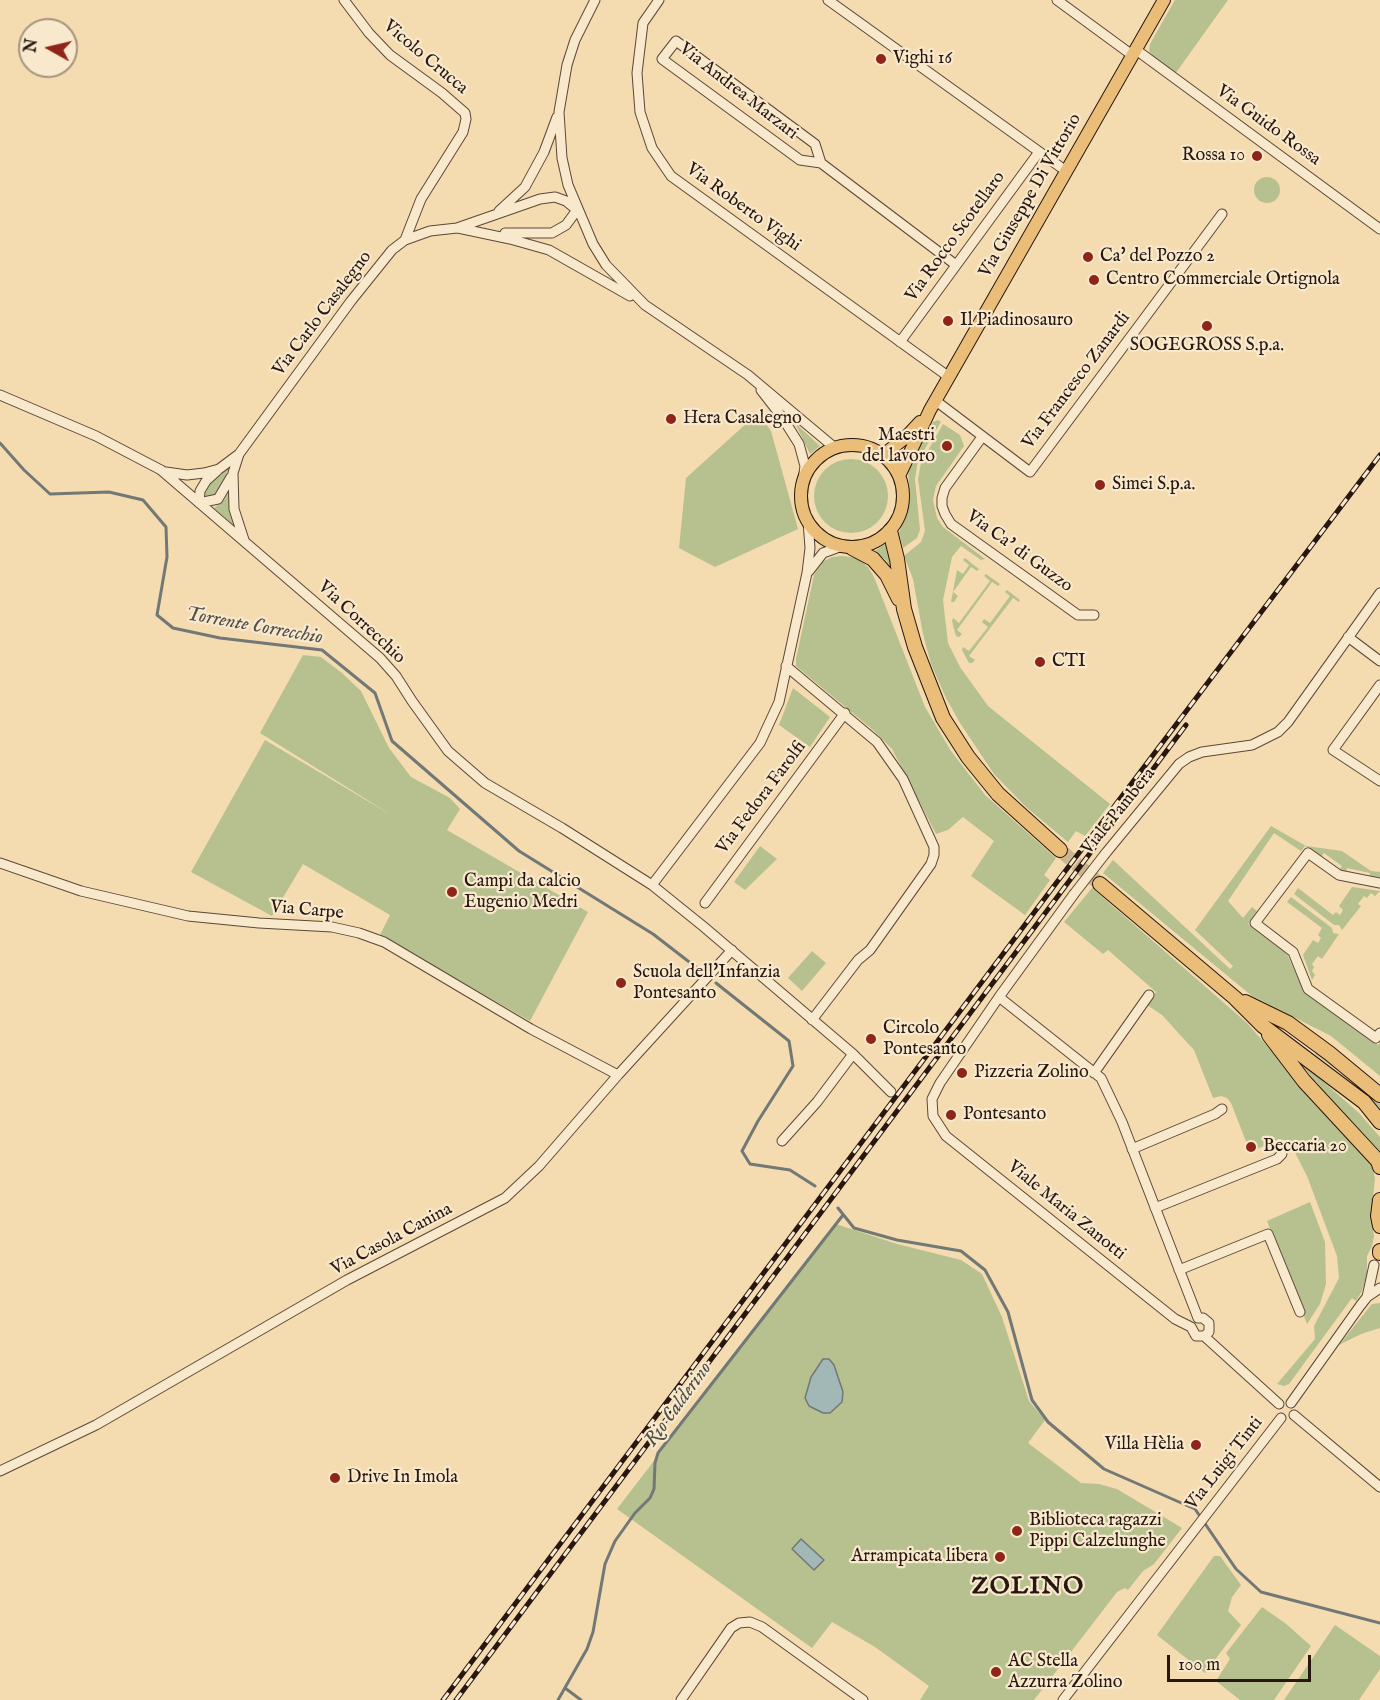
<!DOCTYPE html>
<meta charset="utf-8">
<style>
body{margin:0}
#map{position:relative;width:1380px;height:1700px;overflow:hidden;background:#f4dbb0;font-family:"IM FELL English",serif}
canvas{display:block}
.north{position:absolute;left:18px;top:18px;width:60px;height:60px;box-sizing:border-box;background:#f8e8cc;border:2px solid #a59481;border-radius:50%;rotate:278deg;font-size:16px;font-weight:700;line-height:24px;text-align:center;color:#281711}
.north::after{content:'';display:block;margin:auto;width:21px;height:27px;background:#8f2418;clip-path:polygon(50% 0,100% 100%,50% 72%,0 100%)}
.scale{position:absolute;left:1167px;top:1655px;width:144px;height:27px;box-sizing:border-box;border:3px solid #281711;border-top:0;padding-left:8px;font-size:18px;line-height:21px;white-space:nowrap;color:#281711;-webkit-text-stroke:4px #f8e8cc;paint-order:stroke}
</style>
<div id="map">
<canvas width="1380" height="1700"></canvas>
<div class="north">N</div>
<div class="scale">100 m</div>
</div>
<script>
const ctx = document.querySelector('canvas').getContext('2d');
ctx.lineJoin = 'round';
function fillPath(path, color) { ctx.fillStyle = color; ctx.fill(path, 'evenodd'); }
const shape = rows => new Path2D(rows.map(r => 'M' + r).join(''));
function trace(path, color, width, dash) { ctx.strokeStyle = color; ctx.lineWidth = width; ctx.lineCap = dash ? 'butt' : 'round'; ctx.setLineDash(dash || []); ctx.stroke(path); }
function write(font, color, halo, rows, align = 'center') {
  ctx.font = font + ' "IM FELL English",serif'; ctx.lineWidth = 4.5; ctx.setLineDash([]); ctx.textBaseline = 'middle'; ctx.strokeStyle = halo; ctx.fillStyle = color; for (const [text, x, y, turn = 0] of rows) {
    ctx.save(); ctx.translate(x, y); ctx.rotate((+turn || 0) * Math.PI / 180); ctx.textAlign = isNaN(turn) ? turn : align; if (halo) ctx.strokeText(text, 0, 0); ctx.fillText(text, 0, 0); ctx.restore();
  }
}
fillPath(shape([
 [1175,0,1228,0,1175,74,1157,61,1149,51,1150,44],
 '1254 190a13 13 0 1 1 26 0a13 13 0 1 1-26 0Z',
 [758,413,771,431,798,529,715,567,679,548,686,478],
 [938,420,941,422,918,460,915,479,920,530,917,538,903,548,899,533,910,499,908,469,933,422],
 [795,423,820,446,810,454],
 [943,424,960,435,964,446,936,486,933,500,937,518,943,527,985,559,981,560,961,546,952,557,943,600,948,643,960,667,988,706,1110,804,1085,836,1076,831,1068,842,1026,807,994,774,960,723,946,698,931,664,923,634,913,579,904,556,921,542,925,531,918,479,921,463],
 '814 496a37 37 0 1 1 74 0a37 37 0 1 1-74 0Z',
 [229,467,222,486,215,498,205,497,205,488],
 [231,489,235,526,214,508,224,500],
 [885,544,896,577,886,560,875,551],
 [842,556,857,558,868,567,874,577,925,707,951,751,985,795,1056,858,1044,875,1050,880,1025,915,971,876,994,841,963,817,948,830,936,834,892,749,873,730,796,666,796,659,814,575,822,562,832,557],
 [965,558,979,569,977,571,971,567,953,592,958,596,954,602,951,602,957,570,963,574,969,565,963,560],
 [986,574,1000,584,998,586,992,582,957,630,962,634,959,637,956,636,952,621,953,618,959,623,990,581,984,576],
 [1007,590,1020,600,1019,602,1013,598,969,656,975,660,972,663,969,663,962,650,963,647,969,651,988,627,982,622,984,619,990,623,1010,596,1005,592],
 [303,655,321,657,342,673,361,691,389,748,411,777,450,798,460,809,447,830,588,912,530,1021,380,935,390,915,303,864,272,916,191,872,265,740,393,816,260,733],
 [793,688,830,717,810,747,779,725],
 [1271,826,1306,846,1342,851,1371,871,1380,872,1380,879,1369,878,1370,873,1347,868,1346,873,1339,870,1342,866,1324,853,1321,857,1305,846,1301,851,1274,833,1228,901,1243,918,1252,907,1257,911,1248,924,1287,954,1304,991,1378,1045,1380,1043,1380,1076,1331,1036,1252,996,1103,873,1113,860,1230,969,1233,966,1195,930],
 [760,846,777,859,745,890,734,882],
 [1352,887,1380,891,1375,896,1371,893,1367,898,1364,896,1358,904,1361,906,1342,930,1339,925,1334,925,1294,894,1298,888,1333,915,1336,912,1340,915,1343,910,1339,906],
 [1092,888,1247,1023,1372,1166,1375,1178,1371,1217,1374,1236,1372,1246,1367,1256,1367,1275,1362,1291,1356,1301,1352,1298,1289,1384,1284,1386,1277,1384,1315,1339,1314,1326,1339,1278,1337,1256,1307,1176,1289,1141,1279,1139,1257,1149,1255,1142,1247,1144,1231,1103,1227,1098,1221,1096,1213,1098,1194,1050,1162,1015,1147,1005,1156,992,1108,950,1103,954,1064,922],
 [1291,897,1332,928,1333,933,1339,934,1322,959,1318,956,1312,964,1314,967,1312,971,1315,975,1312,980,1303,955,1313,940,1318,943,1321,938,1318,935,1322,928,1287,902],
 [812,951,826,963,802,991,788,978],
 [1317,1051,1375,1097,1380,1103,1380,1110,1344,1075,1315,1054],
 [1293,1055,1359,1113,1380,1137,1380,1156],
 [1310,1202,1325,1242,1326,1284,1320,1304,1307,1324,1267,1221],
 [836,1224,897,1244,961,1260,982,1274,1002,1317,1029,1401,1045,1420,1028,1443,1081,1483,1099,1484,1117,1489,1182,1528,1154,1564,1143,1571,1128,1590,1125,1588,1117,1592,1034,1700,920,1700,929,1686,875,1647,832,1622,812,1648,617,1509],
 [1380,1303,1380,1328,1361,1334,1339,1345,1372,1304],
 [1214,1556,1220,1556,1241,1585,1232,1597,1228,1611,1241,1625,1205,1673,1157,1635],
 [1262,1607,1285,1623,1311,1646,1274,1700,1240,1700,1216,1681,1230,1659,1226,1653],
 [1335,1625,1380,1656,1380,1669,1359,1700,1284,1700]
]), '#b6c18f');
const water = shape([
 [823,1359,829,1359,834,1365,843,1392,842,1402,830,1413,823,1413,809,1406,805,1398,811,1377,823,1359],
 [801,1539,824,1560,814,1570,792,1549,801,1539]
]);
fillPath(water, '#a1b8b7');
trace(water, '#717875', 1.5);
trace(shape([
 [0,443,24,470,50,494,109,492,143,500,166,527,167,557,157,615,173,628,220,638,322,650,375,693,392,741,519,851,653,934,697,968],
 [716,983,789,1041,793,1066,758,1121,742,1151,750,1164,790,1170,815,1186],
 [838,1208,854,1228,897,1240,961,1251,985,1270,1008,1312,1032,1400,1048,1422,1104,1469,1195,1509,1236,1569,1261,1592,1380,1623],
 [565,1688,581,1700],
 [558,1700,587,1649,593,1632,605,1564,615,1541,635,1513,650,1498,654,1489,655,1463,658,1453,843,1215]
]), '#717875', 3);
trace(shape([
 [1060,850,1100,884]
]), '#cbb490', 14, [14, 7]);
const minor = shape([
 [344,0,369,33,390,55,442,93,465,113,466,119,463,132,421,199,405,240],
 [595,0,575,40,567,65,559,112,562,158,568,185,593,244,606,265,645,305,748,375,835,448],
 [659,0,643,23,637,73,640,112,652,148,671,176,949,377],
 [828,0,1066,171],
 [1057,0,1132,55],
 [1135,49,1380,229],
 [821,163,815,144,676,41,662,59,800,160,821,163,956,265],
 [499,211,525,187,544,152,557,117],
 [458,228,510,239,549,250,630,296],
 [505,233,552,233,566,225,577,210],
 [900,342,1039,152],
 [761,390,782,417,799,444,805,466,801,494],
 [0,395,96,436,161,470,380,658,396,676,412,701,448,751,485,783,562,828,652,885,704,927,853,1054,891,1092],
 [936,401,1030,472,1222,214],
 [982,437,945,488,942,498,942,506,945,514,951,524,1078,615,1094,615],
 [239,454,233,473,234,509,244,540],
 [166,472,187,475,204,473,219,469,239,454,351,301,392,250,405,240,430,231,457,228,540,199,555,197,566,201,577,210],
 [199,503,218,499,231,477],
 [199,503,200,491,206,481,217,471],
 [809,571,823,553,842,546],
 [1348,637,1380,661],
 [786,666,877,742,903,779,934,847,934,855,931,864,870,950,858,960,812,1020],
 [1380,685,1333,750,1380,781],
 [1105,854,1179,764,1189,757,1202,752,1252,745,1278,732,1288,722,1380,593],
 [0,863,81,891,188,916,259,923,332,927,359,933,384,942,531,1029,618,1075],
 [1380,883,1339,875,1308,853,1255,923,1293,952,1308,989,1376,1038,1380,1033],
 [652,885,760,743,779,702,807,573,810,548,808,521],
 [1074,894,999,997,940,1083,932,1099,933,1116,946,1136,1175,1319,1191,1327,1196,1336,1204,1336,1279,1404],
 [705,903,845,713],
 [999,997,1101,1078,1122,1122,1198,1318],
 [1094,1073,1149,995],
 [782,1141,817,1102,853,1054],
 [1132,1149,1215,1114,1222,1109],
 [1155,1208,1277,1159,1282,1154],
 [1179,1270,1268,1234,1300,1312],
 [1367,1297,1374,1265],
 [1198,1318,1203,1318,1209,1323,1209,1332,1204,1336],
 [1291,1403,1360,1306,1367,1297,1380,1288],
 [1294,1415,1380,1487],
 [0,1471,96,1425,347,1280,505,1198,539,1166,618,1075,732,950],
 [681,1700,731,1628,739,1623,750,1622,762,1627,863,1700],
 [1063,1700,1281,1418]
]);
const major = shape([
 '801 496a51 51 0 1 1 102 0a51 51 0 1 1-102 0Z',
 [883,455,905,438,920,422],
 [899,476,930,410,1164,0]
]);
const highway = shape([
 [890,531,897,559,904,609,915,647,943,718,968,757,998,794,1060,850],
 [852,548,873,559,887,575,899,599],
 [1100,884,1235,998,1263,1026,1364,1102,1380,1122],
 [1245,1002,1288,1023,1329,1053,1380,1095],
 [1269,1035,1304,1081,1378,1161,1380,1167],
 [1380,1200,1378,1216,1380,1226],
 [1380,1253,1380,1251]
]);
trace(minor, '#5b4839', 11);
trace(major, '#281711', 14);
trace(highway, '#281711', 16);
trace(minor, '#f8e8cc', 9);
trace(major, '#eabe78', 12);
trace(highway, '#eabe78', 14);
const rail = shape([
 [443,1700,1057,882,1380,455],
 [456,1700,1186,725]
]);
trace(rail, '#281711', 5);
trace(rail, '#f8e8cc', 3, [9]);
const minorBridge = shape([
 [1074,894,1105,854]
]);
trace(minorBridge, '#5b4839', 11, []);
trace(minorBridge, '#f8e8cc', 9);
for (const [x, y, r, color] of [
 [881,59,6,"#8f2418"],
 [1257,156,6,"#8f2418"],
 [1088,257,6,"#8f2418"],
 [1094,280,6,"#8f2418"],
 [948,321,6,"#8f2418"],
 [1207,326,6,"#8f2418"],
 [671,419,6,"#8f2418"],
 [947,446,6,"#8f2418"],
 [1100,485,6,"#8f2418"],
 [1040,662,6,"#8f2418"],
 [452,892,6,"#8f2418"],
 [621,983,6,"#8f2418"],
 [871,1039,6,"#8f2418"],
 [962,1073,6,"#8f2418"],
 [951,1115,6,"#8f2418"],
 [1251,1147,6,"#8f2418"],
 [1196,1445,6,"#8f2418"],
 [335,1478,6,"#8f2418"],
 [1017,1531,6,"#8f2418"],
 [1000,1557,6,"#8f2418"],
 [996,1672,6,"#8f2418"]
]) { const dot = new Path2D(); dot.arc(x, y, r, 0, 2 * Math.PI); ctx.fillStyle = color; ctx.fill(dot); trace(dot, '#f8e8cc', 2); }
write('18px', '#281711', '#f8e8cc', [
 ["Vicolo Crucca",425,58,40],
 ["Via Andrea Marzari",738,92,38],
 ["Via Guido Rossa",1268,126,36],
 ["Via Giuseppe Di Vittorio",1031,196,-60],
 ["Via Roberto Vighi",743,208,36],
 ["Via Rocco Scotellaro",956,237,-54],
 ["Via Carlo Casalegno",323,314,-53],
 ["Via Francesco Zanardi",1077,381,-53],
 ["Via Ca' di Guzzo",1019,552,36],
 ["Via Correcchio",361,623,43],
 ["Via Fedora Farolfi",762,798,-53],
 ["Viale Pambera",1119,812,-51],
 ["Via Carpe",307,911,5],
 ["Viale Maria Zanotti",1066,1211,39],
 ["Via Casola Canina",392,1240,-28],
 ["Via Luigi Tinti",1225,1464,-52]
]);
write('18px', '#281711', '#f8e8cc', [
 ["Vighi 16",893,59],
 ["Rossa 10",1245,156,"right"],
 ["Ca' del Pozzo 2",1100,257],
 ["Centro Commerciale Ortignola",1106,280],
 ["Il Piadinosauro",960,321],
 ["SOGEGROSS S.p.a.",1207,346,"center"],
 ["Hera Casalegno",683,419],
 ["Maestri",935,436,"right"],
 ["del lavoro",935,457,"right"],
 ["Simei S.p.a.",1112,485],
 ["CTI",1052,662],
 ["Campi da calcio",464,882],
 ["Eugenio Medri",464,903],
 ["Scuola dell'Infanzia",633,973],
 ["Pontesanto",633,994],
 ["Circolo",883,1029],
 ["Pontesanto",883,1050],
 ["Pizzeria Zolino",974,1073],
 ["Pontesanto",963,1115],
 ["Beccaria 20",1263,1147],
 ["Villa Hèlia",1184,1445,"right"],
 ["Drive In Imola",347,1478],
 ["Biblioteca ragazzi",1029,1521],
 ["Pippi Calzelunghe",1029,1542],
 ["Arrampicata libera",988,1557,"right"],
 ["AC Stella",1008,1662],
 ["Azzurra Zolino",1008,1683]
], 'left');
write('italic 20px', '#524f4b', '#f8e8cc', [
 ["Torrente Correcchio",254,627,10],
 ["Rio Calderino",679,1405,-54]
]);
ctx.letterSpacing = '1.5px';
write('bold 24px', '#281711', '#f8e8cc', [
 ["ZOLINO",1028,1588]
]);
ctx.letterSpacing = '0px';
</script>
